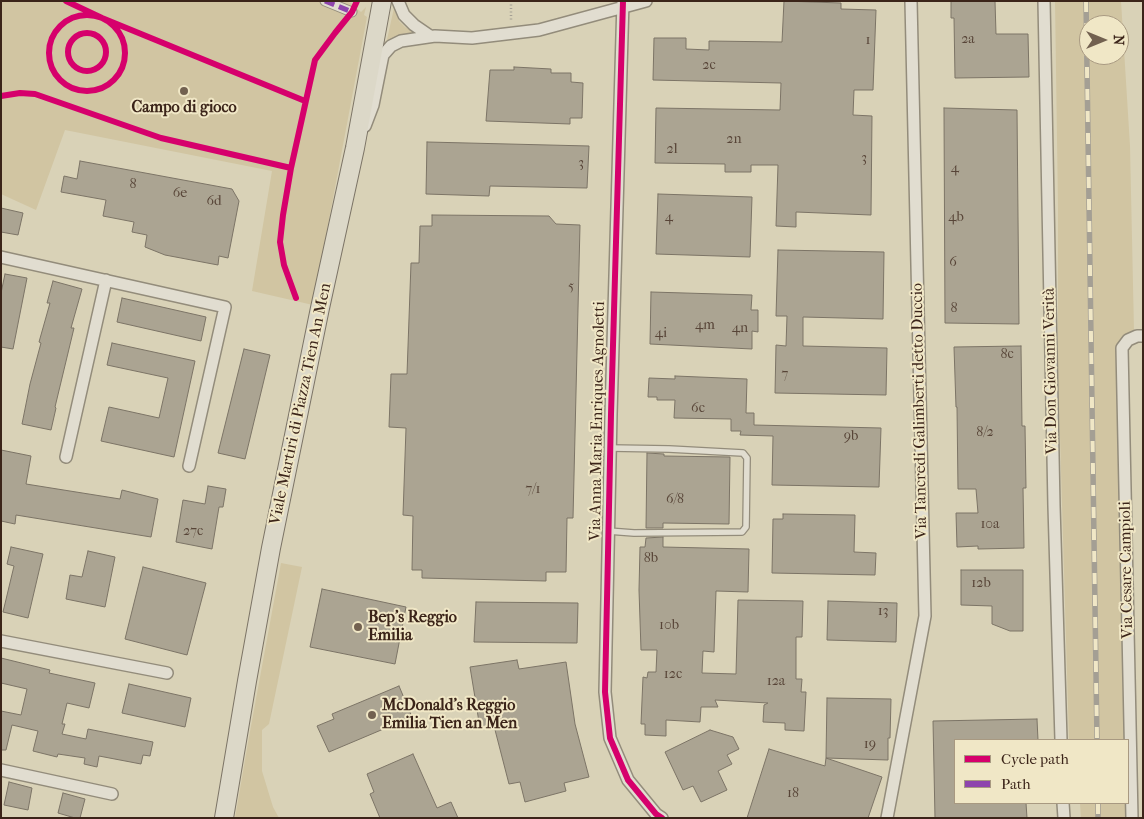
<!DOCTYPE html>
<meta charset="utf-8">
<style>
body{margin:0}
#map{position:relative;width:1144px;height:819px;overflow:hidden;background:#d9d2b7;font-family:"IM FELL French Canon",serif}
canvas{display:block}
.frame{position:absolute;inset:0;border:2px solid #3b2419;pointer-events:none}
.legend{position:absolute;left:954px;top:739px;width:175px;height:65px;box-sizing:border-box;background:#f0e7c6;border:1px solid #a89981;margin:0;padding:6px 9px;list-style:none;font-size:15px;color:#3b2419}
.legend li{display:flex;align-items:center;gap:10px;height:25px}
.legend b{width:25px;border:1px solid #a89981}
.north{position:absolute;left:1079px;top:15px;width:50px;height:50px;box-sizing:border-box;background:#f0e7c6;border:1px solid #a89981;border-radius:50%;rotate:90deg;font-size:14px;font-weight:700;line-height:20px;text-align:center;color:#3b2419}
.north::after{content:'';display:block;margin:auto;width:18px;height:22px;background:#726150;clip-path:polygon(50% 0,100% 100%,50% 72%,0 100%)}
</style>
<div id="map">
<canvas width="1144" height="819"></canvas>
<div class="frame"></div>
<ul class="legend">
<li><b style="height:6px;background:#d6006c"></b>Cycle path</li>
<li><b style="height:6px;background:#8e44ad"></b>Path</li>
</ul>
<div class="north">N</div>
</div>
<script>
const ctx = document.querySelector('canvas').getContext('2d');
ctx.lineJoin = 'round';
function fillPath(path, color) { ctx.fillStyle = color; ctx.fill(path, 'evenodd'); }
const shape = rows => new Path2D(rows.map(r => 'M' + r).join(''));
function trace(path, color, width, dash) { ctx.strokeStyle = color; ctx.lineWidth = width; ctx.lineCap = dash ? 'butt' : 'round'; ctx.setLineDash(dash || []); ctx.stroke(path); }
function write(font, color, halo, rows, align = 'center') {
  ctx.font = font + ' "IM FELL French Canon",serif'; ctx.lineWidth = 4; ctx.setLineDash([]); ctx.textBaseline = 'middle'; ctx.strokeStyle = halo; ctx.fillStyle = color; for (const [text, x, y, turn = 0] of rows) {
    ctx.save(); ctx.translate(x, y); ctx.rotate((+turn || 0) * Math.PI / 180); ctx.textAlign = isNaN(turn) ? turn : align; if (halo) ctx.strokeText(text, 0, 0); ctx.fillText(text, 0, 0); ctx.restore();
  }
}
fillPath(shape([
 [1,1,345,1,351,3,361,12,366,7,364,15,367,17,313,305,252,291,272,171,65,130,36,210,1,194],
 [1055,1,1121,1,1130,146,1134,331,1127,336,1130,818,1081,818,1080,803,1128,803,1128,740,1069,740,1058,368,1058,207],
 [1089,25,1119,25,1119,55,1089,55],
 [394,8,399,21,405,27,415,33,399,35,391,39,386,44],
 [281,563,302,567,269,724,262,730,262,771,273,807,279,818,235,818,249,737]
]), '#d1c5a2');
const building = shape([
 [784,1,841,3,841,9,876,10,873,90,854,90,853,115,872,116,871,215,796,212,796,227,776,226,778,165,751,165,751,172,725,172,725,164,655,163,656,108,780,110,781,83,653,80,654,38,686,38,686,49,709,50,709,41,782,42,784,1],
 [951,1,995,1,996,34,1028,34,1029,77,955,78,954,18,951,18,951,1],
 [514,67,551,69,551,73,571,73,571,82,583,83,582,118,570,118,570,124,486,121,490,70,514,70,514,67],
 [944,108,1017,110,1019,324,945,323,944,108],
 [427,142,589,146,587,188,490,186,489,196,426,194,427,142],
 [80,161,232,189,239,201,228,258,219,256,218,265,165,255,145,247,147,235,132,232,134,222,103,216,106,200,61,192,64,176,77,179,80,161],
 [658,194,752,197,750,257,656,254,658,194],
 [1,208,23,213,18,235,1,232,1,208],
 [432,215,549,216,556,224,580,225,573,518,567,518,566,572,546,572,546,581,422,578,422,570,412,570,413,516,403,515,406,428,389,427,391,374,407,374,411,263,419,263,420,226,432,226,432,215],
 [778,250,884,252,883,319,803,317,803,346,887,348,886,395,775,393,776,345,786,346,787,316,776,316,778,250],
 [5,274,27,278,13,349,1,347,1,293,5,274],
 [53,281,82,289,71,328,74,328,55,407,56,408,51,430,22,424,30,384,41,343,39,342,50,303,47,303,53,281],
 [651,292,752,295,751,310,758,310,758,332,752,331,752,349,650,344,651,292],
 [122,298,206,317,201,341,117,322,122,298],
 [112,343,195,361,174,457,101,441,109,407,159,418,168,378,107,365,112,343],
 [1021,346,1022,426,1025,426,1026,488,1023,488,1024,548,978,549,978,546,957,547,956,513,978,513,976,489,958,489,957,407,956,407,954,347,1021,346],
 [244,349,270,355,245,459,218,453,244,349],
 [675,376,747,379,746,413,754,413,754,425,881,428,879,487,772,485,773,436,740,435,741,431,731,431,731,419,674,418,675,400,657,400,657,397,648,397,649,378,675,379,675,376],
 [1,450,31,456,26,484,120,499,122,490,158,499,151,537,16,515,15,524,1,521,1,450],
 [647,453,664,454,664,456,730,457,729,524,663,523,663,528,646,528,647,453],
 [208,486,226,489,223,507,219,507,212,549,176,542,183,500,205,504,208,486],
 [783,514,855,515,854,552,876,553,875,575,772,573,773,519,783,519,783,514],
 [663,537,663,547,749,549,748,592,716,591,714,652,703,651,702,673,736,674,738,600,803,601,802,637,796,637,796,679,802,679,801,692,806,692,804,731,785,730,785,723,763,722,764,705,768,703,715,700,718,707,701,707,700,722,666,720,666,736,645,735,645,724,641,724,643,677,647,678,648,672,656,672,657,650,641,650,639,590,640,547,645,547,646,538,663,537],
 [11,547,43,554,28,618,3,612,14,566,7,564,11,547],
 [88,551,115,557,105,607,66,599,70,575,82,577,88,551],
 [143,567,206,583,187,655,125,639,143,567],
 [961,570,1023,570,1023,631,1010,631,992,624,992,606,961,605,961,570],
 [322,589,406,607,395,664,310,647,322,589],
 [828,601,897,603,896,642,827,640,828,601],
 [476,602,578,603,577,643,474,642,476,602],
 [1,658,50,670,49,673,95,683,89,708,67,703,62,724,65,724,62,734,86,739,88,729,153,742,150,756,143,755,141,764,99,756,97,767,84,764,85,758,58,754,57,757,33,751,38,731,12,725,6,750,1,750,1,711,21,715,27,689,1,683,1,658],
 [517,660,519,669,566,662,575,724,589,777,564,783,566,791,525,802,520,782,509,784,494,726,480,728,470,667,517,660],
 [129,684,191,698,185,727,122,713,129,684],
 [399,686,412,717,329,752,317,726,334,719,332,714,399,686],
 [827,698,891,699,890,738,888,738,888,760,826,758,827,698],
 [1037,719,1038,740,955,740,955,803,1026,803,1027,818,935,818,933,721,1037,719],
 [710,730,733,737,739,749,727,755,732,764,718,771,727,790,701,802,693,786,683,790,665,752,710,730],
 [769,749,825,766,826,758,882,777,868,818,747,818,769,749],
 [413,754,437,808,451,802,458,818,380,818,370,794,374,792,367,774,413,754],
 [9,782,32,788,28,810,4,805,9,782],
 [63,793,85,799,80,818,75,818,58,813,63,793]
]);
fillPath(building, '#aba492');
trace(building, '#7c7466', 1);
const service = shape([
 [608,531,634,533,742,532,746,527,747,458,743,453,669,449,610,448]
]);
const pedestrian = shape([
 [325,1,352,12]
]);
const minor = shape([
 [398,1,404,15,414,25,430,36],
 [623,1,611,414,605,692,610,738,628,780,656,814,662,818],
 [1044,1,1054,506,1061,740],
 [365,126,373,105,383,55,391,46,401,41,435,36,472,38,539,30,646,1],
 [1,257,225,307,189,466],
 [66,457,106,280],
 [1,641,167,673],
 [1,770,112,794],
 [1063,803,1064,818],
 [887,818,925,616,911,1],
 [1132,818,1122,348,1128,340,1137,336,1143,336]
]);
const primary = shape([
 [224,818,247,681,271,548,320,308,355,148,382,1]
]);
trace(service, '#938c7b', 8);
trace(pedestrian, '#938c7b', 11);
trace(minor, '#938c7b', 14);
trace(primary, '#7c7466', 20);
trace(shape([
 [511,1,511,22]
]), '#a49f94', 2.5, [1, 2.5]);
trace(service, '#e1ddd0', 5.5);
trace(pedestrian, '#e1ddd0', 9);
trace(minor, '#e1ddd0', 11);
trace(primary, '#dcd8c8', 18);
const rail = shape([
 [1086,1,1097,740],
 [1098,803,1098,818]
]);
trace(rail, '#a49f94', 5.5);
trace(rail, '#f0e7c6', 4, [11]);
trace(shape([
 [325,1,352,12]
]), '#8e44ad', 5, [10, 5]);
trace(shape([
 [66,1,102,18,305,101],
 [623,1,611,414,605,692,610,738,628,780,656,814,662,818],
 '49 53a38 38 0 1 1 76 0a38 38 0 1 1-76 0Z',
 '68 52a19 19 0 1 1 38 0a19 19 0 1 1-38 0Z',
 [1,96,20,93,35,94,161,138,291,168],
 [296,298,284,265,280,242,283,215,291,168,315,60,335,33,352,12,357,1]
]), '#d6006c', 6);
for (const [x, y, r, color] of [
 [184,91,5,"#726150"],
 [358,627,5,"#726150"],
 [372,715,5,"#726150"]
]) { const dot = new Path2D(); dot.arc(x, y, r, 0, 2 * Math.PI); ctx.fillStyle = color; ctx.fill(dot); trace(dot, '#f0e7c6', 2); }
write('14px', '#574437', null, [
 ["2a",968,40],
 ["1",868,41],
 ["2c",709,66],
 ["2n",734,140],
 ["2l",672,150],
 ["3",864,159],
 ["3",581,164],
 ["4",955,169],
 ["8",133,185],
 ["6e",180,194],
 ["6d",214,202],
 ["4",669,218],
 ["4b",956,218],
 ["6",953,263],
 ["5",571,287],
 ["8",954,309],
 ["4m",705,326],
 ["4n",740,329],
 ["4i",661,334],
 ["8c",1007,355],
 ["7",785,375],
 ["6c",698,409],
 ["8/2",985,433],
 ["9b",851,437],
 ["7/1",533,490],
 ["6/8",675,500],
 ["10a",990,525],
 ["27c",193,532],
 ["8b",651,559],
 ["12b",981,584],
 ["13",883,612],
 ["10b",669,626],
 ["12c",673,675],
 ["12a",776,682],
 ["19",870,745],
 ["18",793,794]
]);
write('bold 16px', '#3b2419', '#f0e7c6', [
 ["Campo di gioco",184,108,"center"],
 ["Bep's Reggio",368,618],
 ["Emilia",368,636],
 ["McDonald's Reggio",382,706],
 ["Emilia Tien an Men",382,724]
], 'left');
write('16px', '#3b2419', '#f0e7c6', [
 ["Via Don Giovanni Verità",1051,371,-91],
 ["Viale Martiri di Piazza Tien An Men",301,404,-78],
 ["Via Tancredi Galimberti detto Duccio",920,411,-91],
 ["Via Anna Maria Enriques Agnoletti",598,421,-89],
 ["Via Cesare Campioli",1127,570,-91]
]);
</script>
